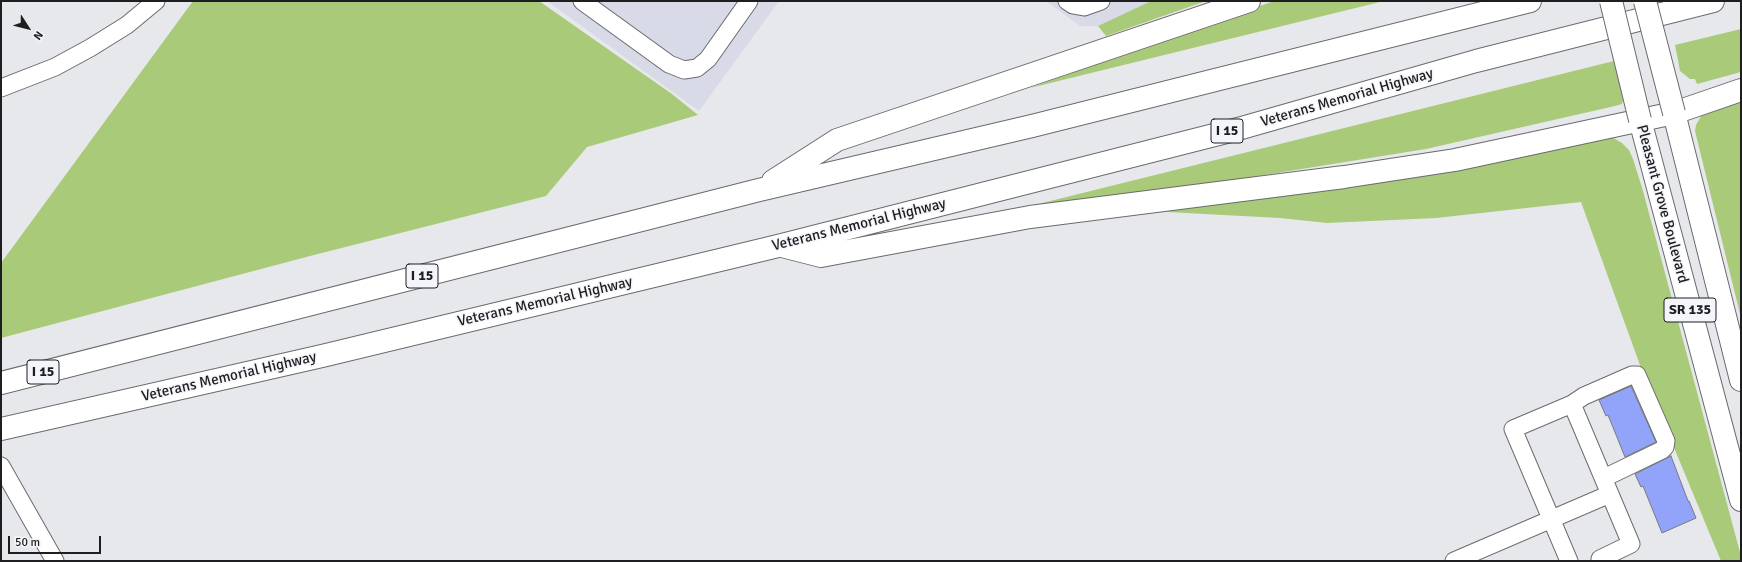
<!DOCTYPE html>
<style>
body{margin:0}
#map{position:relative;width:1742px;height:562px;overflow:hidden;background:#e7e8ec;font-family:Signika,sans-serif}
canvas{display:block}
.frame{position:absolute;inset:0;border:2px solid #1e1e20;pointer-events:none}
.north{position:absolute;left:8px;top:8px;width:40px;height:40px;-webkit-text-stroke:3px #f4f5fa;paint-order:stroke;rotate:126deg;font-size:11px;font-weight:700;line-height:16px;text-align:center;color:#1e1e20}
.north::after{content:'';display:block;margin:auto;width:14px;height:18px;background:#1e1e20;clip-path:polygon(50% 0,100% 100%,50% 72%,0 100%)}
.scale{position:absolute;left:8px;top:536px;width:93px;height:18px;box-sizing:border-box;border:2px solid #1e1e20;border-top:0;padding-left:5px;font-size:12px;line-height:14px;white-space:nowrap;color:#1e1e20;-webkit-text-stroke:3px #f4f5fa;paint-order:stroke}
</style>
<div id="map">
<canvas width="1742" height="562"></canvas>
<div class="frame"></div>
<div class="north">N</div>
<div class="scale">50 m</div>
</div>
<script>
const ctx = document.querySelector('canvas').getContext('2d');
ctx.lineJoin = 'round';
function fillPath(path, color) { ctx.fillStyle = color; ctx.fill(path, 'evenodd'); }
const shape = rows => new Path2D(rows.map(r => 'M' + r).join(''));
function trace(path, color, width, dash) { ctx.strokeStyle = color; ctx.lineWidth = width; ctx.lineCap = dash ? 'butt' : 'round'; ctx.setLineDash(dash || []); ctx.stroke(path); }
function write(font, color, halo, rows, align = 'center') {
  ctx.font = font + ' Signika,sans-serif'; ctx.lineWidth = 3; ctx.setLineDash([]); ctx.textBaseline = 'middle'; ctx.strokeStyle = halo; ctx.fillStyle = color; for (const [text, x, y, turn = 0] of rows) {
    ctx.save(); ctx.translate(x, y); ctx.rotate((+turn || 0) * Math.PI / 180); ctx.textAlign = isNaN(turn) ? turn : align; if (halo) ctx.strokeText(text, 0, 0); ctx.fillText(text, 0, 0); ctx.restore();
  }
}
fillPath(shape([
 [547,1,779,1,699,111],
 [1046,1,1151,1,1098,26,1080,26]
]), '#d8dbe7');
fillPath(shape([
 [193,1,539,1,672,94,698,115,587,147,546,196,310,256,1,338,1,263],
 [1151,1,1206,1,1106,36,1098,26],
 [1274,1,1384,1,1030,88,1149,45],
 [1741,29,1741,72,1697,84,1695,79,1690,79,1680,71,1675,45],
 [1614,61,1624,96,1622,104,1615,106,1426,149,1059,208,986,217],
 [1741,99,1741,318,1695,131,1696,125,1701,116,1714,106],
 [1612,137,1622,143,1629,150,1633,159,1643,191,1741,556,1741,561,1721,561,1641,368,1581,202,1436,218,1327,223,1280,218,1167,212,1167,207]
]), '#a9ca79');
const building = shape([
 [1631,386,1656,442,1625,457,1608,415,1606,416,1599,400,1631,386],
 [1671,456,1688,501,1689,501,1696,518,1662,533,1643,486,1641,487,1635,474,1671,456]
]);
fillPath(building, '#91a4f9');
trace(building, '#78797c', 1);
const minor = shape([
 [582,1,669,64,684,70,697,68,708,59,749,1],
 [1067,1,1073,5,1084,7,1101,1],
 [1,88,55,67,90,48,127,25,156,1],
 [1572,404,1584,396,1632,375,1637,375,1666,441,1665,447,1662,450,1604,478],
 [1,466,55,561],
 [1454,561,1610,494],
 [1569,561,1513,429,1572,404,1631,544,1600,559,1601,561]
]);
const major = shape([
 [1674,113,1741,380],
 [1640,120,1741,500]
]);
const highway = shape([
 [773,181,837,140,1249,1],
 [782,246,821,256,1030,217,1344,177,1455,160,1674,113,1741,90],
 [1,383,759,190,1032,126,1530,1],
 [1,429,322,356,778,246,1238,129,1476,61,1713,1]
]);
trace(minor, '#6a6b6e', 19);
trace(major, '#6a6b6e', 24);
trace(highway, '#6a6b6e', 24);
trace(minor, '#fff', 17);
trace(major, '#fff', 22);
trace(highway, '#fff', 22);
const majorBridge = shape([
 [1611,1,1640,120],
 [1645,1,1674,113]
]);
trace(majorBridge, '#6a6b6e', 24, []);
trace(majorBridge, '#fff', 22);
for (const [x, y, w] of [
 [1227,131,32],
 [422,276,32],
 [1690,310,52],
 [43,372,32]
]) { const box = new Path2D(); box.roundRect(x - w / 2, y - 12, w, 24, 3); ctx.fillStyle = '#f4f5fa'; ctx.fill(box); trace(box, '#1e1e20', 1); }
write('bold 14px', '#1e1e20', null, [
 ["I 15",1227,131],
 ["I 15",422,276],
 ["SR 135",1690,310],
 ["I 15",43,372]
]);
write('15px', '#1e1e20', '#f4f5fa', [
 ["Veterans Memorial Highway",1347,98,-16],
 ["Pleasant Grove Boulevard",1662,204,75],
 ["Veterans Memorial Highway",859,225,-14],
 ["Veterans Memorial Highway",545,302,-13],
 ["Veterans Memorial Highway",229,377,-13]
]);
</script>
